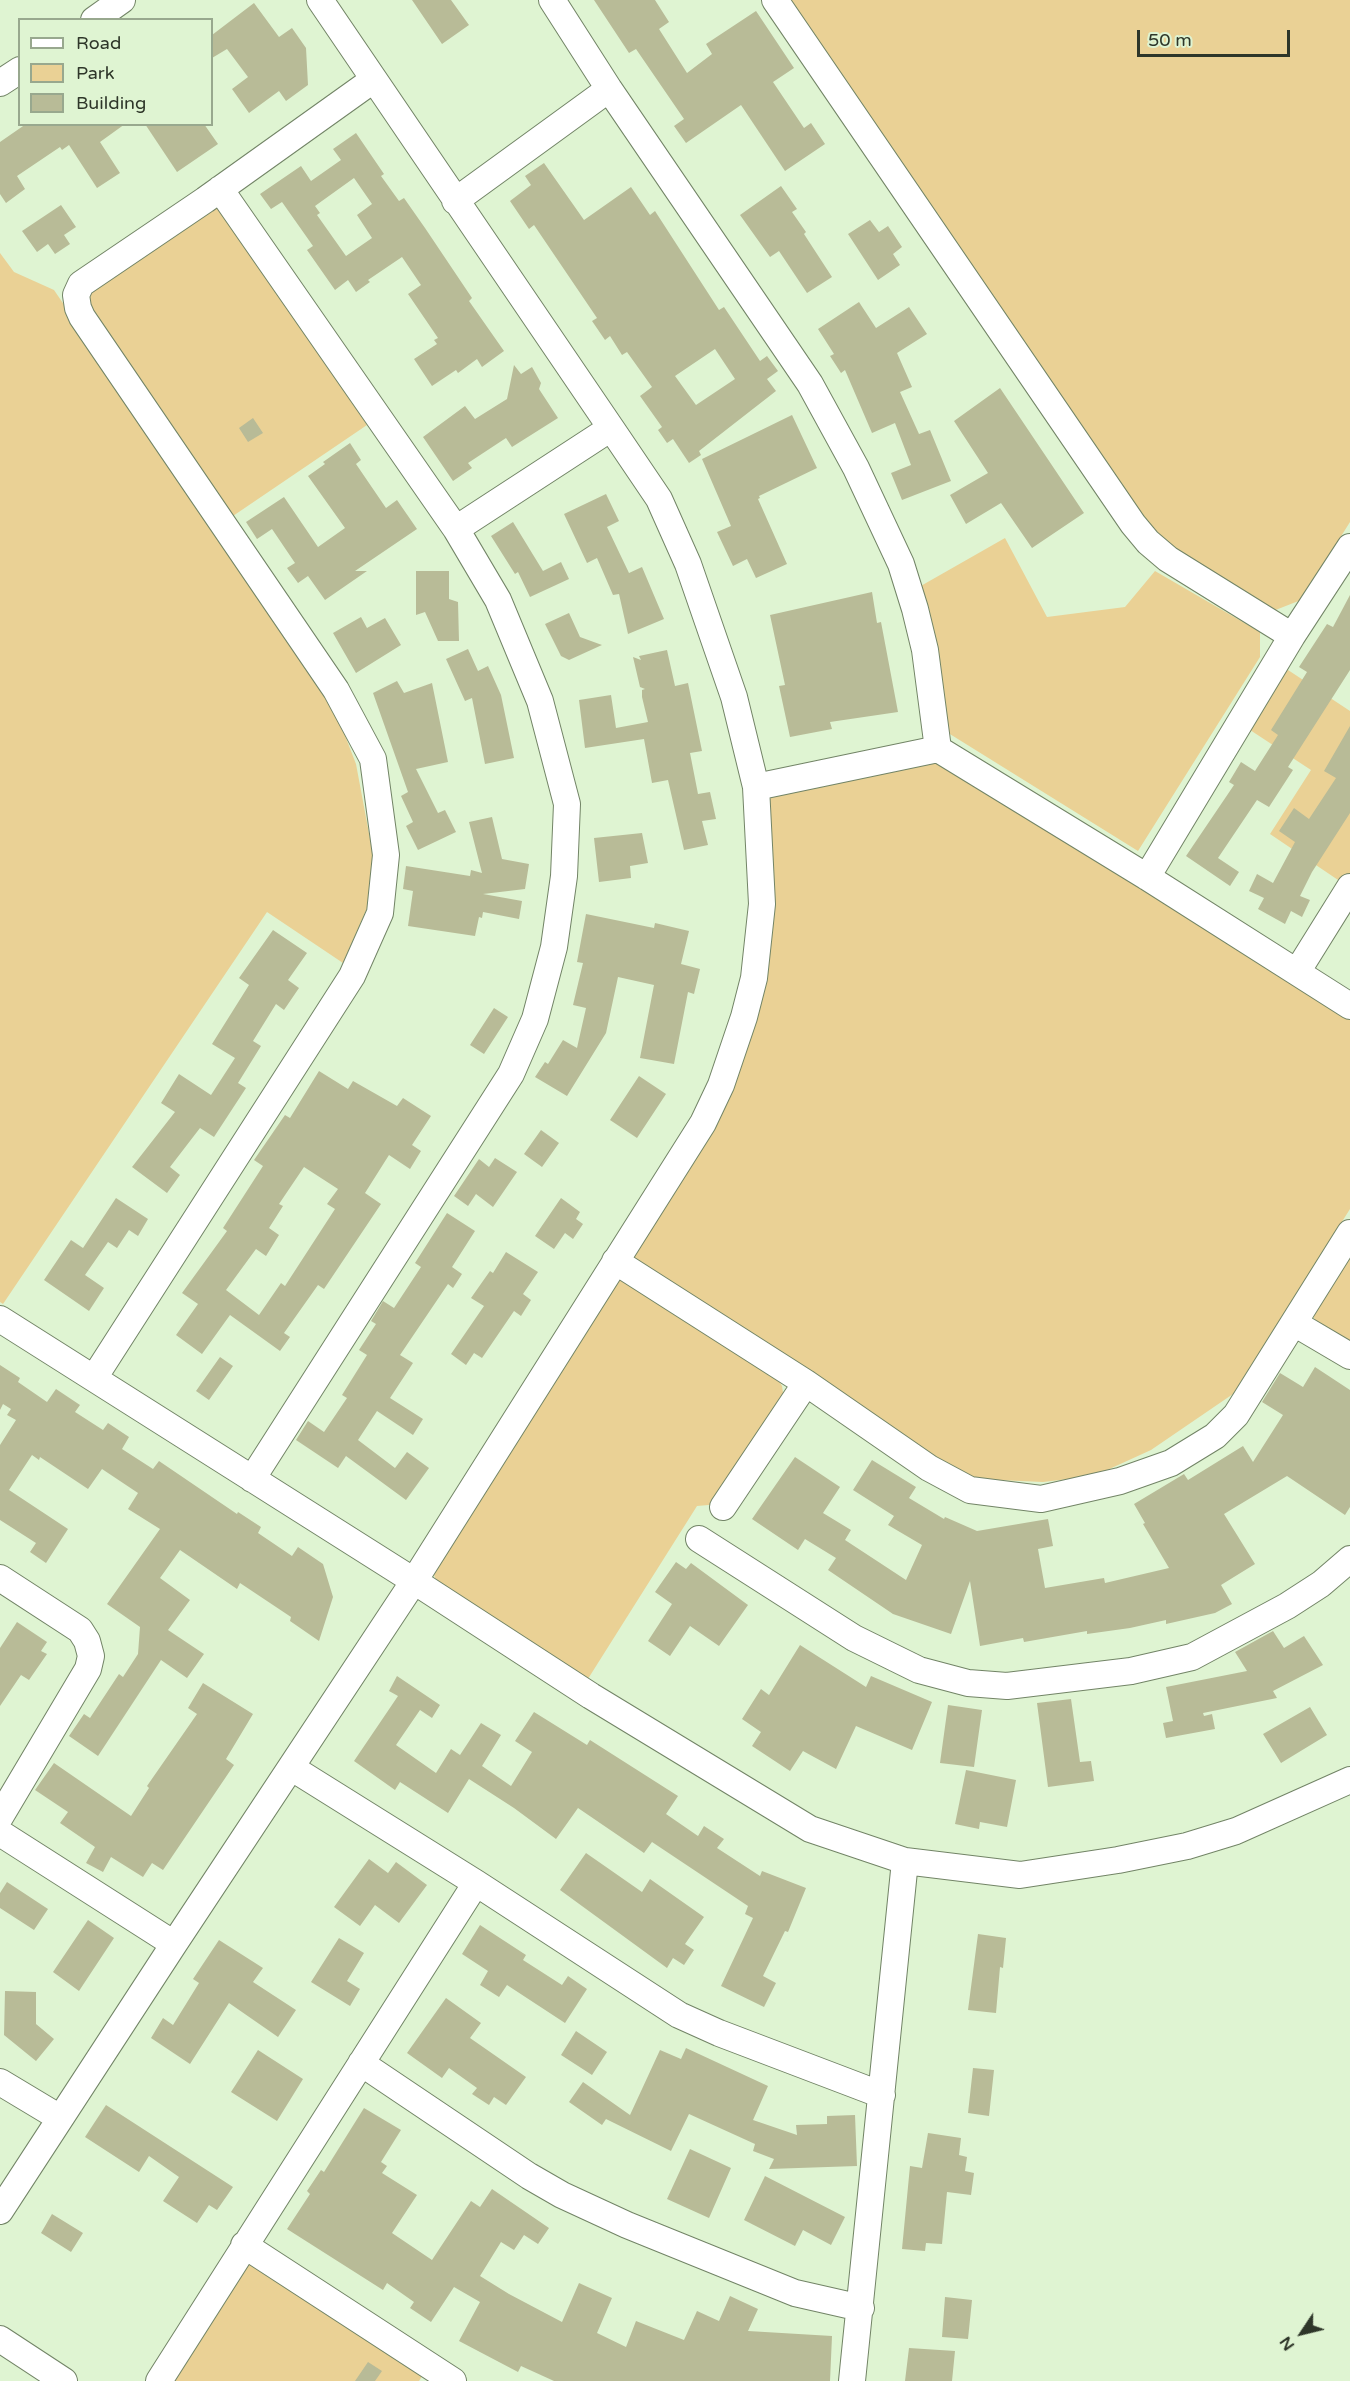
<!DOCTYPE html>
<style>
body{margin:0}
#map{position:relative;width:1350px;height:2381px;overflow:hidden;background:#dff4d2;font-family:"Varela Round",sans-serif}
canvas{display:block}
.legend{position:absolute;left:18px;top:18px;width:195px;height:108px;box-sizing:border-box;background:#dff4d2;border:2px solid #98a88e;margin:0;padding:8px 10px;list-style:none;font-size:18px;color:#2e3629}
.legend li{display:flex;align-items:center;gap:12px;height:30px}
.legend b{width:30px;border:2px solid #98a88e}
.north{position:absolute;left:1272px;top:2303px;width:60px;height:60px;-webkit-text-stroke:4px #dff4d2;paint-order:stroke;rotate:235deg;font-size:16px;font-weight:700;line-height:24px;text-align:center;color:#2e3629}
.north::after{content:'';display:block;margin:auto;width:21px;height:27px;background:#2e3629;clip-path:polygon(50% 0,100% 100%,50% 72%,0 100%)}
.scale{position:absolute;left:1137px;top:30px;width:153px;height:27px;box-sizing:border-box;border:3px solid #2e3629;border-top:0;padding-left:8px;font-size:18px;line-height:21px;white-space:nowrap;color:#2e3629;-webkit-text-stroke:4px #dff4d2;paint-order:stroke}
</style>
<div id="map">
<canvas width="1350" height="2381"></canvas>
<ul class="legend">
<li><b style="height:8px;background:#fff"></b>Road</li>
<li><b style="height:16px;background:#ead195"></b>Park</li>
<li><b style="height:16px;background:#b8bb97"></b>Building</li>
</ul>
<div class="north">N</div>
<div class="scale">50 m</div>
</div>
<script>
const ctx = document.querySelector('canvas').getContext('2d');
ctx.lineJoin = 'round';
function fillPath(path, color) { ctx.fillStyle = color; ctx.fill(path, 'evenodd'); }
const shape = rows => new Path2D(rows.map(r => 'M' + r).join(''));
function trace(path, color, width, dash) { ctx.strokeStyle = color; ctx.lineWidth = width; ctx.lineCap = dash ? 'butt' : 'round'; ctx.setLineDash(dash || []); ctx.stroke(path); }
fillPath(shape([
 [784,0,1350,0,1350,522,1301,600,1273,611,1150,533],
 [216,199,367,425,230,518,87,307,86,288],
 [0,253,14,272,54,290,329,694,356,764,373,855,367,908,343,963,267,912,3,1304,0,1302],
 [1005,538,1047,617,1125,607,1155,571,1260,632,1260,657,1138,851,945,731,919,587],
 [1285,668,1350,711,1350,873,1344,884,1270,834,1311,770,1247,728],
 [934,758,1350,1018,1350,1209,1233,1394,1151,1450,1094,1476,1043,1482,976,1479,931,1458,626,1259,759,978,762,792],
 [1350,1246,1350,1344,1316,1324,1311,1307],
 [615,1269,772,1369,782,1386,785,1407,720,1504,697,1506,586,1682,437,1584,431,1565],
 [260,2262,426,2370,419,2381,166,2381,238,2266]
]), '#ead195');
fillPath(shape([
 [412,0,451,0,469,25,442,44],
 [594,0,655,0,669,22,659,29,687,73,712,54,706,44,756,11,794,68,773,82,804,128,811,123,825,144,785,171,741,105,686,143,674,126,684,119,636,49,629,53],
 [254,3,279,37,292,28,306,48,308,85,286,101,279,91,249,113,232,89,248,77,227,49,212,58,212,35],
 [26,124,125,124,100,142,120,173,97,188,69,145,62,150,60,147,17,176,25,189,6,203,0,194,0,142],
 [145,124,204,124,218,144,177,172],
 [356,133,384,174,381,176,399,201,404,198,425,228,472,298,469,301,504,351,482,367,477,359,458,373,456,370,432,386,414,359,437,344,434,340,438,338,408,294,421,285,402,257,368,280,370,282,356,292,348,280,335,290,307,250,313,246,282,202,271,209,260,194,301,166,311,181,341,160,333,149],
 [354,178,372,204,357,215,372,238,346,256,317,215,320,213,315,206],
 [544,163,584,220,631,187,650,215,655,211,719,310,724,307,760,361,767,356,778,371,767,379,776,391,699,451,701,455,689,463,673,439,667,443,658,430,662,427,640,396,652,387,627,352,622,355,610,336,605,340,592,321,597,318,534,225,529,229,510,201,531,185,525,176],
 [715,349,735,379,696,405,675,376],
 [781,186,797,209,792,212,806,232,804,234,832,277,807,293,779,251,770,257,740,215],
 [61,205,76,227,64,235,70,244,55,254,48,244,37,252,22,231],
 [870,220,879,232,888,226,902,247,893,254,900,265,878,280,848,234],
 [859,302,876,328,909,307,927,334,897,353,912,387,900,392,919,434,930,430,951,481,902,500,891,473,911,465,895,423,872,433,845,370,841,373,830,356,834,354,818,329],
 [514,365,521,374,532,367,541,383,539,389,558,418,512,447,506,438,468,463,472,468,453,481,423,437,465,406,475,419,507,399],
 [1000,388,1084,513,1032,548,1001,503,966,524,950,495,988,473,954,421],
 [792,415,817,468,759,496,760,498,758,499,787,564,756,578,747,559,733,566,717,532,731,526,702,459],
 [253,418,263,433,248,442,239,428],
 [350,443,361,460,356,464,386,508,397,500,417,529,355,571,367,571,325,600,308,576,298,583,287,568,295,563,272,529,257,539,246,522,284,497,318,547,345,528,308,476,325,464,323,462],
 [606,494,619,521,607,527,629,573,642,567,664,619,628,634,619,594,613,595,597,558,587,563,564,514],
 [513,522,543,571,561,562,569,579,530,597,518,572,515,574,491,536],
 [416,571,449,571,449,599,458,602,459,641,438,641,425,612,416,615],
 [872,592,877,623,881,622,898,712,830,722,832,729,790,737,779,686,785,685,770,615],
 [1350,595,1350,670,1288,767,1293,770,1269,807,1257,800,1218,858,1239,872,1230,886,1186,856,1234,785,1229,782,1241,762,1255,771,1278,735,1271,730,1307,672,1299,667,1327,624,1333,627],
 [569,613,580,637,602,645,569,660,561,656,545,624],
 [361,617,367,628,385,618,401,645,356,673,333,633],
 [468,649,478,671,488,666,501,695,514,758,485,764,472,698,465,701,446,659],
 [667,650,675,686,688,683,702,751,690,753,698,794,710,792,716,819,702,821,708,845,684,850,668,780,652,783,644,739,585,748,579,700,611,695,616,728,648,722,642,697,642,690,645,689,640,687,633,657,641,660,639,656],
 [397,681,404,693,432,683,448,762,416,769,438,813,445,810,456,832,418,850,406,826,413,822,401,796,408,792,373,693],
 [1350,726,1350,813,1312,872,1300,896,1310,900,1302,917,1291,911,1285,924,1258,909,1264,898,1249,891,1257,874,1273,883,1295,842,1279,831,1294,808,1309,819,1336,778,1324,771],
 [492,817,502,859,529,864,525,889,483,894,522,901,519,919,483,912,482,918,479,917,475,936,408,926,413,891,403,889,406,866,470,876,471,870,482,873,469,822],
 [642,833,648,863,630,866,631,878,599,882,594,838],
 [586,914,654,928,655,923,689,931,681,964,700,969,694,994,688,992,674,1064,640,1058,654,985,618,977,606,1033,567,1096,535,1077,545,1062,548,1064,563,1040,577,1048,586,1008,573,1005,583,963,577,962],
 [273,930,307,953,288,980,299,988,284,1010,276,1004,253,1041,261,1046,238,1083,246,1088,214,1137,200,1128,170,1167,180,1175,167,1193,132,1167,175,1112,161,1103,179,1074,211,1095,235,1058,212,1044,249,985,239,978],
 [494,1008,508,1017,484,1054,470,1045],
 [319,1071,348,1089,353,1081,397,1106,403,1098,431,1116,412,1145,421,1151,410,1169,389,1155,365,1193,381,1204,324,1289,318,1285,284,1333,290,1337,280,1351,230,1315,202,1354,176,1335,198,1304,182,1293,227,1231,223,1228,263,1166,254,1160,285,1115,290,1118],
 [304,1167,338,1189,327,1204,335,1209,285,1286,281,1283,259,1315,226,1290,256,1249,266,1256,279,1235,269,1228,283,1206,279,1204],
 [639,1076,666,1094,637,1138,610,1120],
 [541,1130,559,1143,542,1167,524,1154],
 [495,1158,517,1172,493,1207,476,1194,468,1206,454,1196,479,1159,489,1167],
 [116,1198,148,1219,138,1236,129,1230,117,1248,108,1242,85,1275,104,1288,89,1311,44,1280,71,1240,83,1248],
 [561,1198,580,1212,576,1219,583,1224,573,1239,565,1233,554,1249,535,1236],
 [447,1213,475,1231,452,1267,462,1274,453,1288,448,1284,400,1355,413,1363,390,1398,423,1419,413,1435,377,1411,358,1440,395,1468,407,1452,429,1468,406,1500,346,1456,338,1468,296,1440,308,1421,324,1432,347,1398,342,1395,367,1355,359,1350,376,1324,371,1321,383,1301,394,1308,421,1267,415,1263],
 [506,1252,538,1272,523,1294,531,1300,521,1316,514,1311,482,1358,474,1353,466,1365,451,1354,484,1306,471,1298,490,1271,493,1273],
 [220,1357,233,1366,209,1400,196,1391],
 [0,1365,20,1378,18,1382,47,1402,56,1389,80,1405,75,1412,103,1430,108,1423,129,1437,122,1449,153,1469,159,1461,237,1514,238,1512,261,1527,258,1533,292,1556,298,1547,323,1564,333,1597,319,1641,290,1621,291,1617,240,1583,237,1589,180,1550,160,1578,190,1600,168,1630,204,1654,187,1678,161,1660,98,1756,69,1736,84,1714,90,1718,119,1674,123,1677,138,1654,140,1627,107,1604,160,1529,128,1509,138,1493,102,1469,88,1489,40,1457,39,1460,32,1455,9,1490,68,1529,46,1563,30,1552,36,1543,0,1520,0,1445,16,1420,7,1415,11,1409,3,1404,0,1410],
 [1315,1367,1350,1390,1350,1507,1345,1515,1287,1476,1224,1514,1255,1564,1221,1585,1232,1604,1215,1613,1166,1624,1166,1620,1130,1628,1087,1634,1087,1631,1024,1642,1023,1638,980,1646,970,1581,951,1634,893,1614,828,1570,836,1558,805,1539,798,1550,752,1519,795,1457,840,1487,823,1513,851,1530,845,1540,906,1580,922,1545,888,1525,894,1516,853,1490,872,1460,916,1487,909,1498,944,1519,945,1517,977,1531,1048,1519,1053,1546,1038,1549,1045,1588,1104,1578,1105,1583,1169,1568,1143,1524,1145,1523,1134,1504,1184,1474,1188,1480,1243,1446,1253,1462,1283,1415,1262,1402,1280,1373,1303,1387],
 [676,1562,686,1569,691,1563,748,1605,719,1646,690,1626,670,1656,648,1641,672,1604,655,1592],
 [17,1622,47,1642,41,1651,47,1654,29,1680,21,1675,0,1706,0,1648],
 [1273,1631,1284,1648,1304,1636,1323,1665,1273,1691,1277,1698,1203,1713,1204,1716,1212,1714,1215,1729,1166,1738,1163,1723,1173,1721,1166,1687,1247,1671,1235,1652],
 [800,1645,866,1687,871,1676,932,1702,912,1750,856,1726,836,1769,803,1751,790,1771,752,1746,761,1732,742,1719,761,1689,769,1695],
 [397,1676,440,1705,432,1718,420,1710,396,1745,436,1773,451,1749,460,1755,481,1723,501,1735,482,1766,511,1786,532,1752,515,1741,534,1712,587,1745,590,1740,678,1796,666,1814,698,1836,704,1826,724,1839,717,1848,760,1876,762,1871,806,1888,788,1932,785,1931,763,1976,776,1983,764,2007,721,1986,753,1918,745,1914,748,1906,652,1842,644,1853,578,1808,556,1839,514,1808,469,1779,448,1813,400,1782,395,1790,354,1761,398,1696,389,1691],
 [203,1683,253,1714,226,1759,234,1765,163,1870,152,1863,143,1877,111,1857,103,1872,86,1863,95,1847,60,1823,68,1812,35,1790,54,1763,131,1816,149,1788,147,1786,197,1714,188,1708],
 [1071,1699,1080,1762,1091,1761,1094,1781,1048,1787,1037,1703],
 [948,1705,982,1710,974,1767,940,1763],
 [1310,1707,1327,1735,1281,1763,1263,1734],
 [966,1770,1016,1780,1007,1827,980,1822,979,1829,955,1824],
 [586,1853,642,1892,650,1879,704,1917,685,1944,694,1950,684,1965,673,1958,667,1968,560,1890],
 [369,1859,388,1873,396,1862,427,1885,399,1923,375,1905,360,1926,334,1907],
 [7,1882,48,1909,34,1930,0,1908,0,1893],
 [88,1920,114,1938,79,1991,53,1972],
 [480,1925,526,1955,523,1960,562,1985,568,1976,587,1989,565,2023,507,1985,499,1997,480,1985,488,1971,462,1954],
 [978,1934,1006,1938,1003,1968,1000,1967,996,2013,968,2010],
 [339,1938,364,1953,347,1981,360,1989,350,2006,311,1982],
 [219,1940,263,1968,253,1982,296,2010,278,2037,229,2003,190,2064,151,2038,163,2018,173,2025,199,1983,193,1979],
 [5,1991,36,1992,36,2024,54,2039,36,2061,4,2035],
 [446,1998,481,2023,470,2038,526,2077,506,2105,494,2097,489,2105,472,2094,477,2088,449,2068,442,2078,407,2053],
 [576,2031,607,2052,592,2075,561,2055],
 [686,2048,768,2086,753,2120,797,2135,796,2125,827,2124,827,2116,855,2115,857,2166,769,2169,774,2159,753,2151,755,2144,689,2114,671,2151,606,2119,602,2125,569,2102,583,2082,630,2115,660,2050,681,2059],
 [258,2050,303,2079,277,2121,231,2092],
 [973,2068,994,2070,989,2116,968,2113],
 [106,2105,233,2187,217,2210,209,2205,197,2223,163,2201,179,2177,149,2156,139,2172,85,2137],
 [364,2108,401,2130,381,2162,387,2166,382,2173,417,2195,392,2233,432,2260,471,2201,480,2207,492,2189,549,2228,538,2244,524,2235,514,2250,501,2242,480,2276,509,2294,562,2322,579,2283,612,2298,597,2333,626,2347,636,2321,684,2340,697,2311,719,2321,730,2296,758,2309,748,2331,832,2336,830,2381,554,2381,521,2366,518,2372,459,2341,480,2302,454,2287,431,2322,410,2308,414,2302,387,2283,383,2290,287,2229,310,2194,307,2191,321,2170,324,2172],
 [928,2133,961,2138,959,2155,967,2157,965,2171,974,2173,971,2195,947,2192,942,2244,926,2243,925,2251,902,2249,910,2166,922,2168],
 [690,2149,731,2168,709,2218,667,2199],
 [765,2176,845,2217,831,2245,803,2230,795,2246,744,2220],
 [52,2214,83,2233,71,2252,41,2233],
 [945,2297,972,2300,968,2339,942,2337],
 [909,2348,955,2351,952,2381,905,2381],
 [368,2362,382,2371,375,2381,355,2381]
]), '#b8bb97');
const minor = shape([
 [320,0,611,428,456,529],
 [552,0,609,89,810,384,856,468,901,564,915,609,925,650,938,749],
 [775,0,1133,524,1148,542,1168,559,1292,636],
 [94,20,122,0],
 [0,83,20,70],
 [220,189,456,529,498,600,540,701,567,804,564,876,554,947,535,1019,511,1074,252,1479],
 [455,201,609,89],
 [756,787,938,749,1147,877,1350,1006],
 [1147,877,1292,636,1350,547],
 [1297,972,1350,887],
 [615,1261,806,1383,929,1468,970,1490,1041,1499,1120,1481,1171,1463,1215,1436,1236,1415,1350,1233],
 [0,1319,414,1581,591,1696,810,1829,905,1861,1020,1875,1118,1860,1187,1846,1236,1831,1350,1780],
 [1294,1323,1350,1356],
 [94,1378,352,976,380,913,386,855,373,759,336,690,82,317,78,308,76,295,81,284,205,200,373,80],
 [723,1507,806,1383],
 [699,1539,854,1638,919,1670,968,1683,1007,1686,1131,1671,1192,1657,1287,1606,1321,1584,1350,1559],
 [0,1578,80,1630,87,1641,91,1656,88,1669,0,1817],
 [292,1768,476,1883,679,2015,719,2033,882,2095],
 [0,1833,174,1944],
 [361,2063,529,2176,562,2195,627,2225,795,2293,861,2308],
 [0,2082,60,2118],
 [0,2211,174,1944,414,1581,703,1123,721,1085,744,1017,754,978,762,904,756,787,734,697,688,564,659,499,611,428],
 [244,2245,453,2381],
 [0,2339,64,2381],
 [159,2381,476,1883],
 [852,2381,905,1861]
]);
trace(minor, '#728466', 28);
trace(minor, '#fff', 26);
</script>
